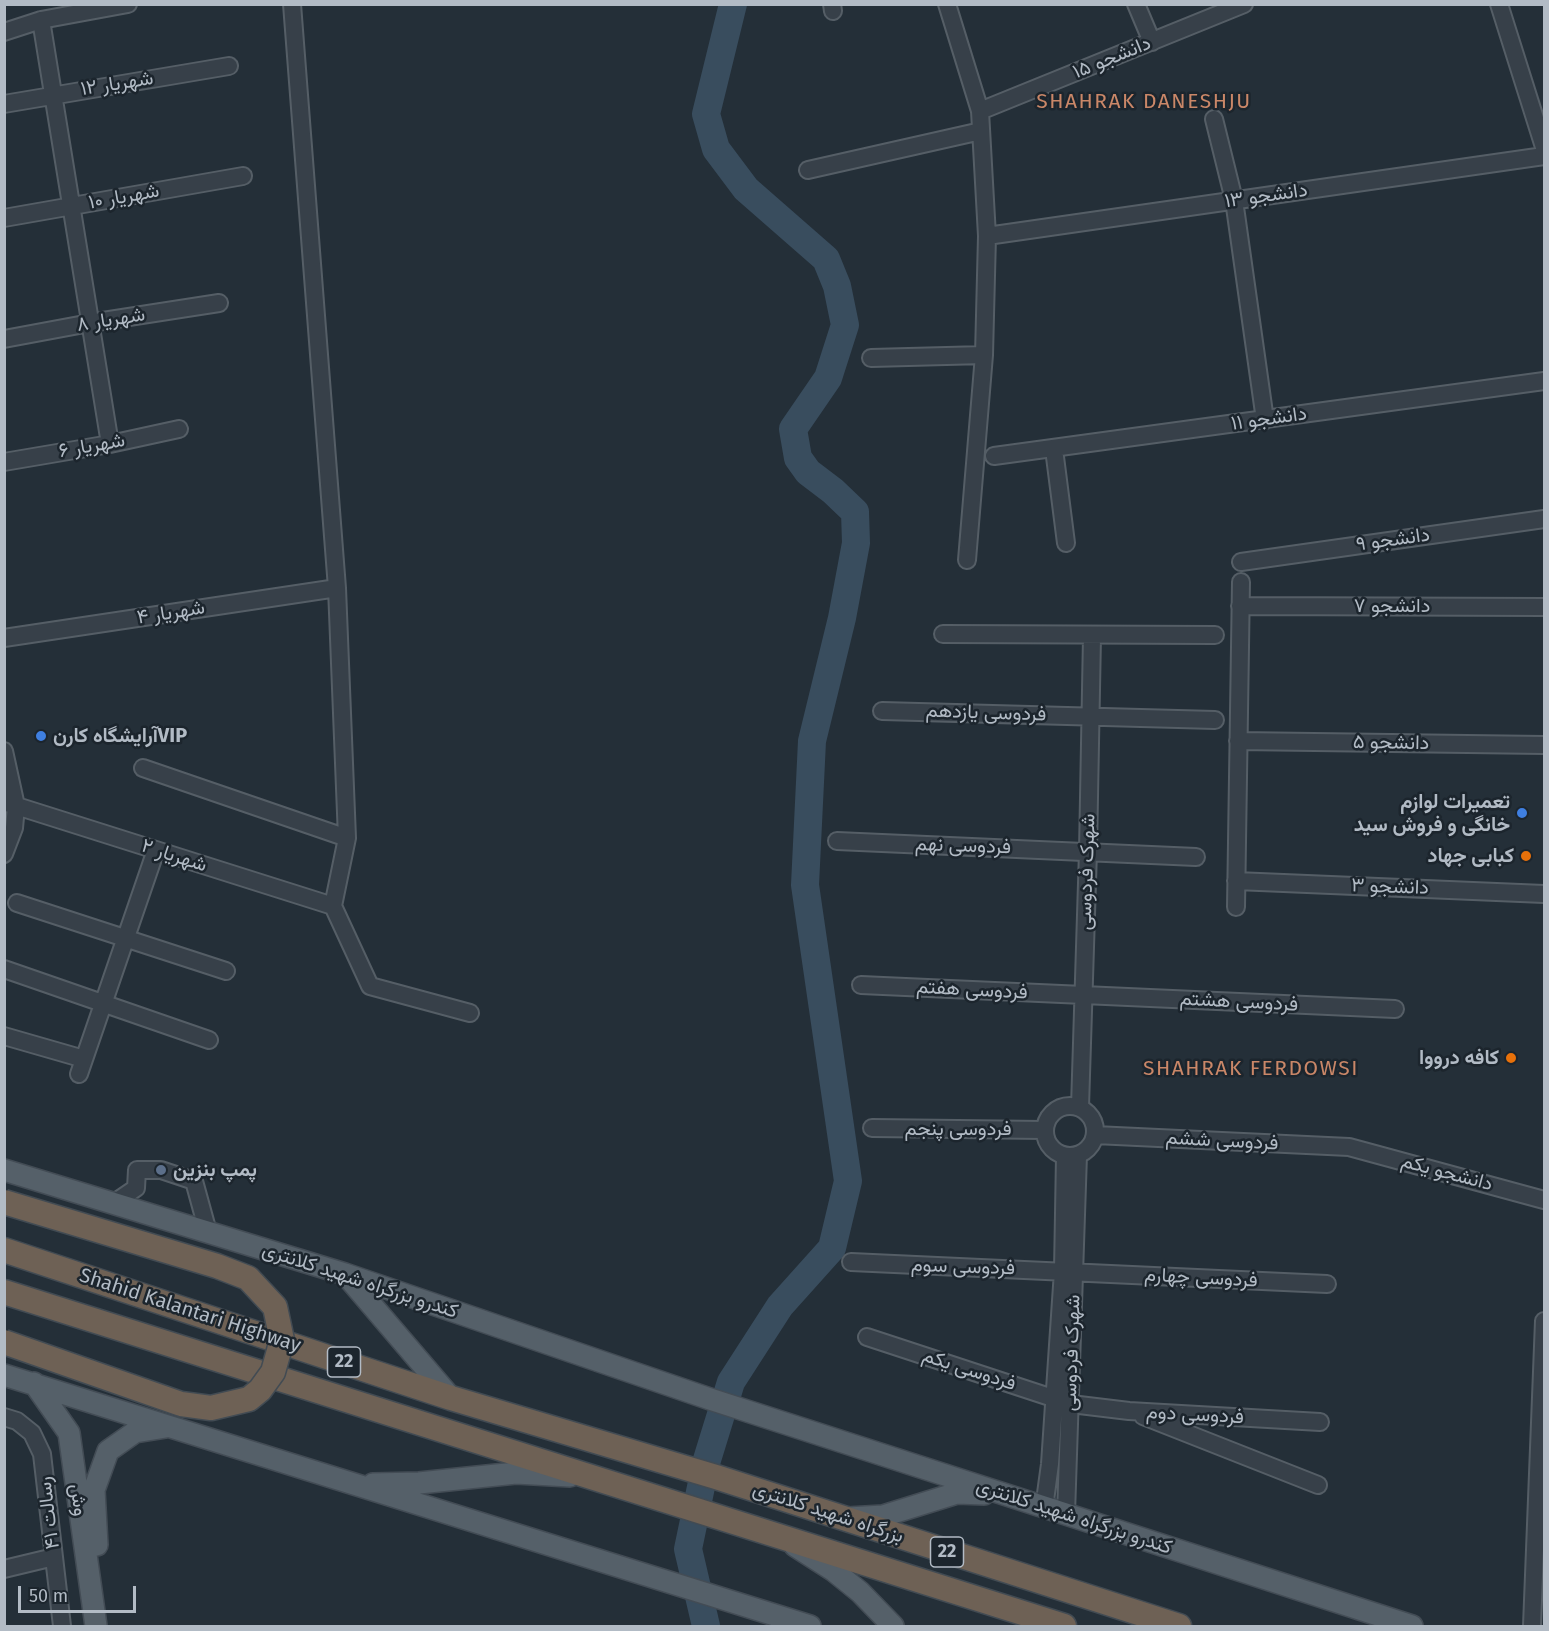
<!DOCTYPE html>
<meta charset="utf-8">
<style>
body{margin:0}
#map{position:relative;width:1549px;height:1631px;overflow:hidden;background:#242f38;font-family:"Fira Sans",sans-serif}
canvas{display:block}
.frame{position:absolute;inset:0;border:6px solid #b2bbc5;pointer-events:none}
.scale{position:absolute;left:18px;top:1586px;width:118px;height:27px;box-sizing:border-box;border:3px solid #b2bbc5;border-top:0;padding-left:8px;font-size:18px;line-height:21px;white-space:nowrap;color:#b2bbc5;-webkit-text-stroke:4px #1c252d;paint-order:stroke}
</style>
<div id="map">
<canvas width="1549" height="1631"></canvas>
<div class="frame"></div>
<div class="scale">50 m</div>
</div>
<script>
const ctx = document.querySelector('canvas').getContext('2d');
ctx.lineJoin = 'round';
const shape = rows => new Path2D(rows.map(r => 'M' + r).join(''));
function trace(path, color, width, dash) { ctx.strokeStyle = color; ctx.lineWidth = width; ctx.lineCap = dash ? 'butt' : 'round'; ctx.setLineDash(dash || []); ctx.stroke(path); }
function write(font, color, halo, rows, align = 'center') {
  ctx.font = font + ' "Fira Sans",Vazirmatn,sans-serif'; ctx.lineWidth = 5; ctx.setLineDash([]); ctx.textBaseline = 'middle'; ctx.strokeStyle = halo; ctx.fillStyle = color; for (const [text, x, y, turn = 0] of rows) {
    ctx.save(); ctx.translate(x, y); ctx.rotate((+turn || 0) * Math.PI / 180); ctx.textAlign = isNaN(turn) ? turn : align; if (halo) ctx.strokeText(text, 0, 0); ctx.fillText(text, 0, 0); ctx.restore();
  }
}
trace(shape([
 [706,1626,688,1549,706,1463,731,1382,780,1306,832,1248,848,1181,805,885,812,741,842,618,856,543,855,512,833,491,808,472,798,458,793,429,828,378,845,325,837,286,826,259,746,189,716,149,706,114,733,4]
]), '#394d5e', 28);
const minor = shape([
 [292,4,337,588,347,838,333,906,370,986,470,1013],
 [832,4,833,11],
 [947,4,980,111,987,236,984,355,967,560],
 [1136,4,1152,42],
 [1499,4,1544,147],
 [41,20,110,444],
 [4,32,41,20,128,4],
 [4,104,229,66],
 [980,111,1244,4],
 [1214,119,1234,200,1265,420],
 [808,170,981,131],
 [4,218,243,176],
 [987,236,1544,156],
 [4,339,90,323,219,303],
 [871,358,984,355],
 [1054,449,1066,543],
 [994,456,1544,381],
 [4,462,110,444,179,429],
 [1241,562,1544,519],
 [1240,606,1544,607],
 [943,634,1215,635],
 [4,638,337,588],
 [882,711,1215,720],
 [1238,741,1544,745],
 [4,751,16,806,14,828,4,854],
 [143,768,347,838],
 [4,802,333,906],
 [837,841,1196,857],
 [1236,881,1544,894],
 [17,903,226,971],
 [1236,907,1241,582],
 [4,969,209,1040],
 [861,985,1395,1009],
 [4,1036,84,1059],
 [79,1074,156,850],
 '1045 1131a25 25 0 1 1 50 0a25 25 0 1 1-50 0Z',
 [1080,1107,1088,851,1092,636],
 [872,1128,1044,1130],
 [1095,1135,1349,1147,1544,1200],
 [114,1203,136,1188,137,1170,161,1170,194,1181,208,1232],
 [851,1262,1327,1284],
 [867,1337,1071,1404,1129,1411,1320,1422],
 [1143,1416,1318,1485],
 [4,1417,17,1421,32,1433,42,1454,62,1626],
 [1044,1508,1050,1464,1063,1271,1065,1156],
 [1066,1514,1078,1155],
 [4,1569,54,1557],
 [1532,1626,1544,1321]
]);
const major = shape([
 [4,1170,345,1274,713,1400,1412,1626],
 [346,1275,451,1398],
 [4,1375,810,1626],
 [34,1383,69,1433,96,1626],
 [373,1484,419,1483,516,1473,570,1476],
 [848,1518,883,1516,957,1493,984,1494],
 [97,1545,94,1490,108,1451,135,1432,166,1427],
 [795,1546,834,1571,860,1592,893,1626]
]);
const highway = shape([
 [4,1250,451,1398,716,1477,1179,1626],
 [4,1292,1064,1626]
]);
trace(minor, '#555e66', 20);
trace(major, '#434c55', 24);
trace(highway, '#424b53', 27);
trace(minor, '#374049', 16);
trace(major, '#556069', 21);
trace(highway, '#6e6155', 24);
const highwayBridge = shape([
 [4,1202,217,1266,248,1278,275,1307,282,1340,273,1372,260,1390,249,1399,211,1408,181,1404,4,1342]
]);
trace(highwayBridge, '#424b53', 27, []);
trace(highwayBridge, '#6e6155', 24);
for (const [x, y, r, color] of [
 [41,736,6,"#3f7fe0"],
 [1522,813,6,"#3f7fe0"],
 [1526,856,6,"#e8710a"],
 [1511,1058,6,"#e8710a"],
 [161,1170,6,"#5c6f8a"]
]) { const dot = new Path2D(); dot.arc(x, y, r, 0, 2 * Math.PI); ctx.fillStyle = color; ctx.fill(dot); trace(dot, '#1c252d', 2); }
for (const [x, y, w] of [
 [344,1362,33],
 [947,1552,33]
]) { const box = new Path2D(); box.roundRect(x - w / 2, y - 15, w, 30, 4.5); ctx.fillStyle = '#1c252d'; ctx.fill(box); trace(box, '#b2bbc5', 1.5); }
write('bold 18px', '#b2bbc5', null, [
 ["22",344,1362],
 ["22",947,1552]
]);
write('20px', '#b2bbc5', '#1c252d', [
 ["دانشجو ۱۵",1112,58,-22],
 ["شهریار ۱۲",117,84,-9],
 ["دانشجو ۱۳",1266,196,-8],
 ["شهریار ۱۰",124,197,-10],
 ["شهریار ۸",111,320,-9],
 ["دانشجو ۱۱",1269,419,-8],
 ["شهریار ۶",92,446,-10],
 ["دانشجو ۹",1393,540,-8],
 ["دانشجو ۷",1392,606],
 ["شهریار ۴",171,613,-9],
 ["فردوسی یازدهم",986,713,2],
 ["دانشجو ۵",1391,743,1],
 ["فردوسی نهم",963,846,2],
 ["۲ شهریار",174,856,18],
 ["شهرک فردوسی",1087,872,-88],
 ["دانشجو ۳",1390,887,2],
 ["فردوسی هفتم",972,990,3],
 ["فردوسی هشتم",1239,1002,3],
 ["فردوسی پنجم",958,1129],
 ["فردوسی ششم",1222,1141,3],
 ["دانشجو یکم",1447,1173,15],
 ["فردوسی سوم",963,1267,2],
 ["فردوسی چهارم",1201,1278,3],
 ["کندرو بزرگراه شهید کلانتری",360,1281,18],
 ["Shahid Kalantari Highway",190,1311,18],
 ["شهرک فردوسی",1072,1353,-88],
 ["فردوسی یکم",969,1370,18],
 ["فردوسی دوم",1195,1415,3],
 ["وش",78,1500,82],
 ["۴۱ رسالت",49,1513,-97],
 ["بزرگراه شهید کلانتری",828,1513,18],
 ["کندرو بزرگراه شهید کلانتری",1074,1517,18]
]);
write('bold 20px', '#b2bbc5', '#1c252d', [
 ["آرایشگاه کارنVIP",53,736,"left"],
 ["تعمیرات لوازم",1510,802],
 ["خانگی و فروش سید",1510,825],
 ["کبابی جهاد",1514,856],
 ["کافه درووا",1499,1058],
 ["پمپ بنزین",173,1170,"left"]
], 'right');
ctx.letterSpacing = '1.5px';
write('21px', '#ca8768', '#1c252d', [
 ["SHAHRAK DANESHJU",1144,102],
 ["SHAHRAK FERDOWSI",1251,1069]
]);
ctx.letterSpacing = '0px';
</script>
